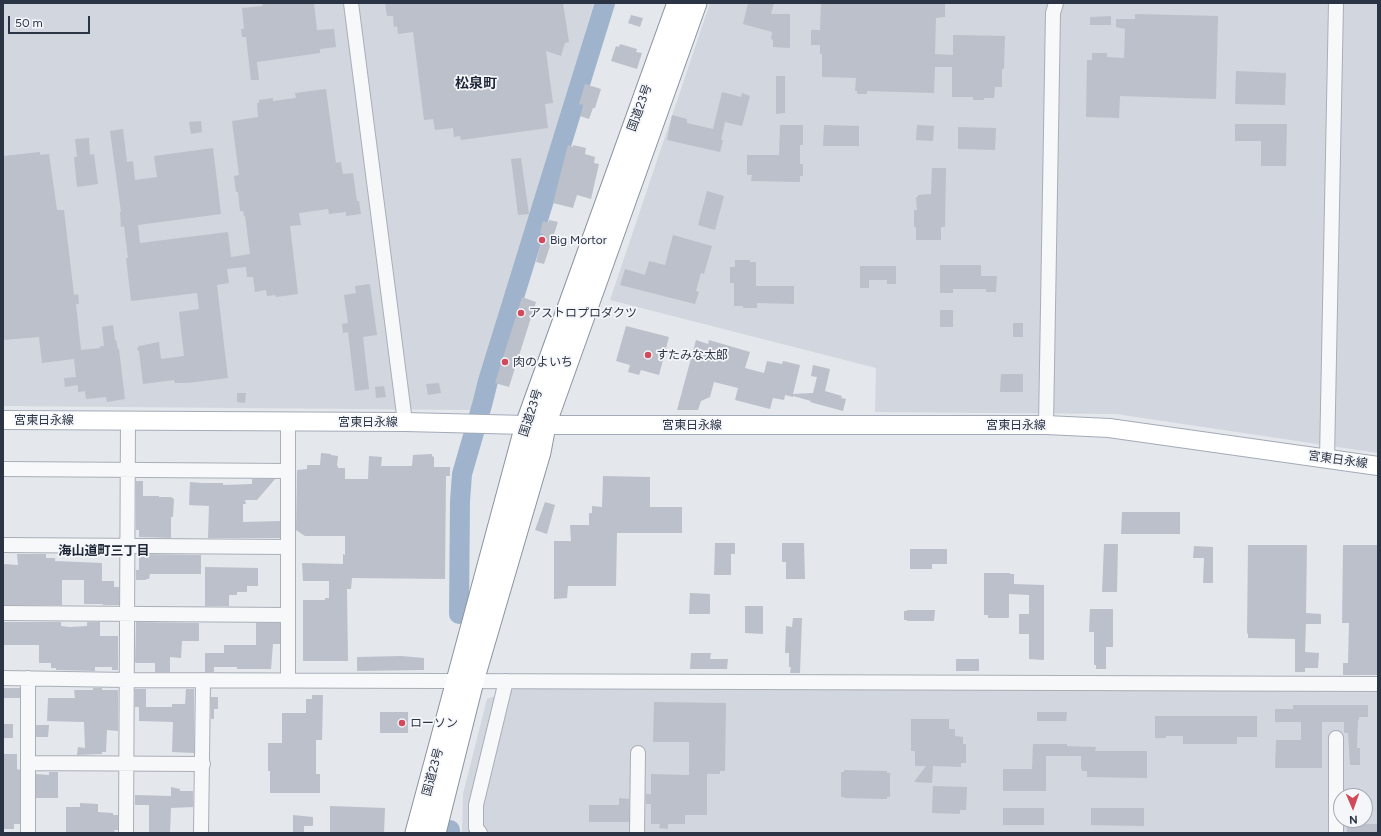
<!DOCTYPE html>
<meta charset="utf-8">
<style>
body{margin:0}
#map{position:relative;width:1381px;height:836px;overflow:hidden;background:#e4e7ec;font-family:Figtree,sans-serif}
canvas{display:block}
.frame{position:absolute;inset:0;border:4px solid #2b3445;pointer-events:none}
.north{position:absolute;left:1333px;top:788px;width:40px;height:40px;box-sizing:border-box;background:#f4f6f9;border:1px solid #a4a8b1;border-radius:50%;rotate:178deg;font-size:11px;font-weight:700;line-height:16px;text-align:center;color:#2b3445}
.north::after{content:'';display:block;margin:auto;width:14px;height:18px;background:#d1495b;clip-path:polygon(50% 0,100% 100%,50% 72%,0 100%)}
.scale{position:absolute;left:8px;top:16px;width:82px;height:18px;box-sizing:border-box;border:2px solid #2b3445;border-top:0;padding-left:5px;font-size:12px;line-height:14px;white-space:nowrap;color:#2b3445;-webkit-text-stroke:3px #f4f6f9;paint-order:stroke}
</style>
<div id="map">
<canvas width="1381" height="836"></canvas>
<div class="frame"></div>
<div class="north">N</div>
<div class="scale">50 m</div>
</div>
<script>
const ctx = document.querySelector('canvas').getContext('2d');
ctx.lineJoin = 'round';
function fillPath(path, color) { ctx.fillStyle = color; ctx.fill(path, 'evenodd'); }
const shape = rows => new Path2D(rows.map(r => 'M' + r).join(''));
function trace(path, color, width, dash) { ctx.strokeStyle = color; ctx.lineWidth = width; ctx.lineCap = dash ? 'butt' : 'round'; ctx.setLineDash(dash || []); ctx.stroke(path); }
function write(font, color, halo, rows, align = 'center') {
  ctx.font = font + ' Figtree,"Noto Sans JP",sans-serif'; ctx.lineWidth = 3.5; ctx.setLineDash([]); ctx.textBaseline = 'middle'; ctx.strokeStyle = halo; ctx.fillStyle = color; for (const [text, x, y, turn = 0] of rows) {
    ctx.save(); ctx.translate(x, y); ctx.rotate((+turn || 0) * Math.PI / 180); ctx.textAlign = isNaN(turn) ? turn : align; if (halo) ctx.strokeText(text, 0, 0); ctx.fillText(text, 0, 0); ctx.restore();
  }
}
fillPath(shape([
 [3,3,594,3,473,410,3,406],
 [710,3,1378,3,1378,453,1116,414,875,412,876,368,610,300],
 [523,686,1378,691,1378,833,462,833,463,794,487,699],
 [1341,796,1365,796,1365,820,1341,820]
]), '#d2d6de');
trace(shape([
 [459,614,460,501,462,474,482,405,488,381,605,3],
 [450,833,450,830]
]), '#9fb4cc', 20);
fillPath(shape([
 [262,3,314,3,317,30,334,29,336,47,320,49,320,53,257,62,259,80,251,80,246,37,242,37,241,29,244,29,242,8,263,6],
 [385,3,563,3,569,42,565,43,561,56,546,51,553,103,545,104,548,128,461,140,460,136,454,137,453,128,435,130,433,119,424,120,413,32,398,34,397,26,394,27,393,16,387,16],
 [748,3,774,3,771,14,790,14,790,48,773,47,773,40,771,39,772,32,743,24],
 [821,3,945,3,945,17,936,18,935,54,953,55,953,35,1005,36,1004,69,1002,69,1002,87,995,87,994,98,984,98,984,100,973,100,973,97,952,97,952,67,935,67,934,93,867,91,867,94,857,94,857,91,855,91,856,78,822,77,822,54,820,54,820,45,811,45,811,30,820,30],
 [1135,14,1218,16,1216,99,1120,96,1119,118,1086,117,1087,60,1092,60,1092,53,1107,53,1107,57,1124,58,1125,29,1116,27,1116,19,1135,19],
 [631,15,643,18,640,27,628,23],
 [1111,16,1111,25,1090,25,1090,17],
 [620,44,637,49,636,52,642,53,637,69,611,61,616,46,619,47],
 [1236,71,1286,73,1285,105,1235,104],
 [776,76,785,76,785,113,776,114],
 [585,84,601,89,595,108,593,108,589,119,580,116,584,105,579,104],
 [326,89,336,163,341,162,343,174,353,173,357,201,359,201,361,214,346,216,346,212,329,214,328,209,299,213,301,225,290,226,298,294,276,297,275,295,267,296,266,290,255,292,253,277,247,277,246,267,227,269,229,283,217,285,228,378,187,383,175,383,174,380,143,384,139,351,137,349,139,346,159,342,161,359,184,356,179,312,199,309,197,293,131,301,126,258,128,258,124,226,121,227,120,212,121,212,110,131,123,129,127,162,133,161,135,180,157,177,154,156,213,148,221,214,138,225,140,243,228,232,231,257,250,254,245,216,244,216,243,211,240,211,238,192,236,192,234,176,239,175,232,121,258,117,257,103,259,103,259,100,273,98,273,101,296,98,295,93],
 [722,92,741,97,742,93,750,96,742,126,725,122,721,140,723,140,720,152,667,140,672,115,687,119,687,123,713,129],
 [201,121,202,132,191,134,189,122],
 [1235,124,1287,124,1286,166,1261,166,1261,141,1235,141],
 [780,125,803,125,803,145,800,145,800,164,803,164,803,176,800,176,800,182,751,181,752,175,747,175,747,155,779,155],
 [824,125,859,126,859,146,823,146],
 [917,125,934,126,933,141,916,140],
 [958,127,996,128,995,150,958,149],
 [89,138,90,155,94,154,98,184,77,187,74,157,77,157,75,139],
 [568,145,573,147,573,145,586,148,585,154,595,157,594,163,599,164,591,199,577,195,573,208,553,203],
 [40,152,40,155,49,154,57,210,64,210,74,295,78,294,79,304,76,304,81,350,100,348,100,346,104,346,102,327,113,325,115,340,116,340,118,349,119,349,125,399,107,402,106,397,86,399,85,391,78,392,78,385,65,387,64,378,76,377,74,359,42,363,39,337,3,340,3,156],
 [521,158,529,214,518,215,511,159],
 [932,168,946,168,945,227,941,227,941,240,916,240,916,227,914,227,914,210,917,210,916,197,918,197,918,195,931,194],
 [707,191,724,196,715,230,698,225],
 [549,220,558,222,544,264,536,262,543,234,540,233,543,221,548,223],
 [673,235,712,246,704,274,701,273,696,291,699,292,695,304,620,285,625,269,645,275,649,261,665,265],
 [735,260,750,260,750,262,756,262,756,286,794,286,794,304,757,303,757,308,743,308,743,306,734,306,734,283,730,283,730,267,735,267],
 [940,265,981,265,981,276,997,276,996,292,986,292,986,289,953,289,953,293,940,293],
 [860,266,896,266,896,284,887,284,887,280,869,280,869,288,860,288],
 [370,284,377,335,363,337,369,389,355,391,348,332,343,333,342,324,348,323,344,295,356,293,355,286],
 [522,297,536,302,509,387,495,383],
 [940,310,953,310,953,327,940,327],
 [1013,323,1023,323,1023,337,1013,337],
 [626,326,669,337,659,375,641,370,639,375,628,372,630,365,616,361],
 [696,340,708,344,709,340,750,352,745,368,764,373,767,361,782,364,783,361,800,365,793,394,813,393,817,377,811,376,813,365,830,369,825,391,842,396,841,398,846,399,843,411,810,402,811,401,793,396,793,397,785,395,784,400,773,398,770,409,735,400,738,388,714,382,710,397,701,401,698,410,677,410],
 [1001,374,1023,374,1023,392,1000,392],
 [439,383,441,393,428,395,426,384],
 [384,386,386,397,376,398,375,387],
 [237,393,246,393,245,403,237,402],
 [321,453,331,454,331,455,338,456,337,466,338,466,338,468,345,468,345,479,368,479,369,456,382,457,381,466,412,466,413,455,432,454,432,456,434,457,434,467,450,467,450,476,446,476,445,579,352,578,351,589,347,589,348,661,303,661,303,600,325,600,325,598,329,598,329,581,303,581,302,563,343,564,343,554,345,555,345,536,305,536,296,530,297,470,307,469,307,465,320,465],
 [603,476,650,477,650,507,682,507,682,533,617,533,616,586,568,586,567,598,554,599,554,541,571,541,570,525,589,525,589,513,592,513,592,506,602,507],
 [252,479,275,479,257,500,245,500,246,504,243,504,243,522,280,521,280,538,208,538,209,506,189,505,190,482,202,483,223,483,223,485,252,484],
 [136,481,143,481,143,496,159,496,159,497,171,497,174,499,173,517,171,517,171,538,139,537,139,530,136,530],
 [545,502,555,505,547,534,535,530],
 [1122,512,1180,512,1180,534,1121,534],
 [715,543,735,543,735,554,731,554,731,575,714,575],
 [782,543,804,543,805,579,786,579,786,562,782,562],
 [1104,544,1118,544,1117,592,1102,592],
 [1248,545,1307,545,1306,613,1321,614,1321,624,1306,624,1305,652,1319,653,1318,668,1305,668,1305,672,1295,672,1295,639,1248,638,1248,633,1247,634],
 [1343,545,1378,545,1378,675,1343,675,1343,663,1348,663,1349,623,1342,623],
 [1194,546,1213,547,1213,583,1203,583,1204,558,1193,558],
 [910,549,947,549,947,564,932,564,932,569,910,569],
 [17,554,46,554,46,558,55,558,55,561,102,563,102,581,114,581,114,587,119,587,119,605,103,605,103,604,84,604,84,580,62,580,62,605,3,605,3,564,18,565],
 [139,554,201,555,201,574,150,574,149,579,146,579,146,580,136,580,136,570,139,570],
 [205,567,258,568,258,586,247,586,247,592,237,592,237,595,229,595,229,606,205,606],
 [984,573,1010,573,1010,574,1014,574,1014,584,1044,585,1044,660,1029,659,1029,634,1019,634,1019,614,1029,614,1029,595,1009,594,1009,618,988,618,988,615,984,615],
 [690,593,710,594,710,614,689,614],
 [745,606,763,606,763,634,745,633],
 [1090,609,1113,609,1113,647,1106,647,1106,669,1096,669,1096,665,1094,665,1094,632,1089,632],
 [907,610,935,610,934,621,907,621,907,620,904,620,904,611,907,611],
 [793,618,802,618,800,673,790,673,791,667,789,667,789,653,785,653,786,626,792,627],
 [3,622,61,622,61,626,70,627,87,626,87,622,100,622,100,636,118,636,118,670,112,670,112,667,95,667,95,671,56,670,56,668,51,668,51,663,39,663,39,645,3,645],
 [136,622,199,623,199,641,182,641,181,658,170,657,170,672,155,672,155,663,136,663,135,662],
 [256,623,280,623,280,644,273,644,271,669,237,669,237,667,214,667,214,672,205,672,205,653,224,653,224,645,256,645],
 [691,653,711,653,710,659,728,659,727,669,690,669],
 [401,656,424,658,424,670,357,671,357,657],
 [956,659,979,659,979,671,956,671],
 [3,688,20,688,20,698,3,698],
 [93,688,102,688,102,690,118,690,118,731,107,730,106,752,102,752,102,754,77,755,78,747,85,748,84,722,47,721,48,698,75,698,74,690,93,690],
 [135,689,146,689,146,707,172,707,172,704,185,704,186,689,194,689,194,753,172,752,173,722,139,721,139,707,135,707],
 [312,695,323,695,322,740,316,740,316,774,320,774,320,793,270,793,270,771,268,771,268,743,282,743,282,713,306,713,306,699,312,699],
 [211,697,218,697,218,709,214,709,214,719,211,719],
 [654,702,726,703,725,771,720,771,720,774,707,774,707,815,685,815,685,824,668,824,668,829,659,828,660,824,651,824,651,804,646,804,646,794,651,794,651,774,689,775,689,742,653,742],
 [1293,705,1368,705,1368,717,1359,717,1359,720,1358,720,1357,748,1360,748,1360,765,1350,765,1348,733,1344,733,1344,722,1322,722,1322,768,1275,768,1276,740,1301,740,1301,722,1275,722,1275,709,1293,709],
 [380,712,408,712,408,733,380,733],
 [1037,712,1067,712,1066,721,1037,721],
 [1155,716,1257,716,1257,737,1237,737,1237,744,1183,744,1183,736,1166,736,1166,738,1155,738],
 [911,719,949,719,949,729,955,729,955,736,963,737,963,744,966,744,966,763,961,763,961,767,933,766,932,783,914,782,926,766,915,766,915,751,911,751],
 [3,724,13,724,13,738,3,738],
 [36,725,49,725,48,737,36,737],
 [1033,744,1067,744,1067,746,1096,747,1095,751,1147,751,1147,778,1087,777,1087,771,1082,771,1082,769,1081,769,1081,756,1046,756,1046,791,1003,791,1003,769,1032,769],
 [3,754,17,754,17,769,20,770,20,824,14,824,14,829,3,829],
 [844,770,887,771,887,773,890,773,890,797,887,797,887,799,844,798,844,797,841,797,841,772,844,772],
 [49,772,58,772,58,798,36,798,36,774,49,775],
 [933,786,967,787,966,810,960,810,960,814,932,813],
 [171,787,180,789,180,791,193,791,193,807,171,808,170,833,149,833,149,805,135,805,135,795,171,796],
 [619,798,629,799,629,822,589,822,589,805,619,805],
 [80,803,98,804,98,812,113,813,113,815,118,815,118,830,114,830,115,832,105,833,66,832,66,807,80,807],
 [330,806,385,808,384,833,330,833],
 [1003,808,1044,808,1044,825,1003,825],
 [1091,808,1144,808,1144,826,1091,825],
 [293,815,313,817,313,826,304,826,304,832,293,832],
 [1347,820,1363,820,1363,824,1378,824,1378,833,1347,833]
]), '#bbc0ca');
const minor = shape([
 [351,3,405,422],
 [1046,425,1053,13,1056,3],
 [1327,458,1336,3],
 [3,469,288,471],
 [3,545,288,547],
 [3,613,288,615],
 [3,678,127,680,1378,684],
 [288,680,288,421],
 [1336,738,1336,833],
 [29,763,203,764],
 [28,833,28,678],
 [126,833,128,420],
 [201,833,203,680],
 [480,833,476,828,476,805,506,681],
 [637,833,638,753]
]);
const major = shape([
 [3,420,405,422,526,425,1046,425,1109,428,1378,466]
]);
const highway = shape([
 [416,833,526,425,678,3],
 [435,833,473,681,540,452,545,425,696,3]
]);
trace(minor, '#a9aeb7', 16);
trace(major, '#a3abb8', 20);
trace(highway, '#8b94a3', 23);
trace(minor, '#f7f8fa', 14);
trace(major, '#fff', 18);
trace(highway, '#fff', 21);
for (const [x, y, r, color] of [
 [542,240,4,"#d1495b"],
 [521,313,4,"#d1495b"],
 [648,355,4,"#d1495b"],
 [505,362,4,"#d1495b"],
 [402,723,4,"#d1495b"]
]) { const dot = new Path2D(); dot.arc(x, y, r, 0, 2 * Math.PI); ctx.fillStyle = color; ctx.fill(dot); trace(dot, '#f4f6f9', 1.5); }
write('12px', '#2b3445', '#f4f6f9', [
 ["国道23号",640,108,-70],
 ["国道23号",531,413,-72],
 ["宮東日永線",44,420],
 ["宮東日永線",368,422],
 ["宮東日永線",692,425],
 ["宮東日永線",1016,425],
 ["宮東日永線",1338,460,8],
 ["国道23号",433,772,-75]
]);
write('12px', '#2b3445', '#f4f6f9', [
 ["Big Mortor",550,240],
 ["アストロプロダクツ",529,313],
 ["すたみな太郎",656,355],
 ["肉のよいち",513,362],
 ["ローソン",410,723]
], 'left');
write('bold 13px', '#1d2536', '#f4f6f9', [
 ["海山道町三丁目",104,551]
]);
write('bold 14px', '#1d2536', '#f4f6f9', [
 ["松泉町",476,84]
]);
</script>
